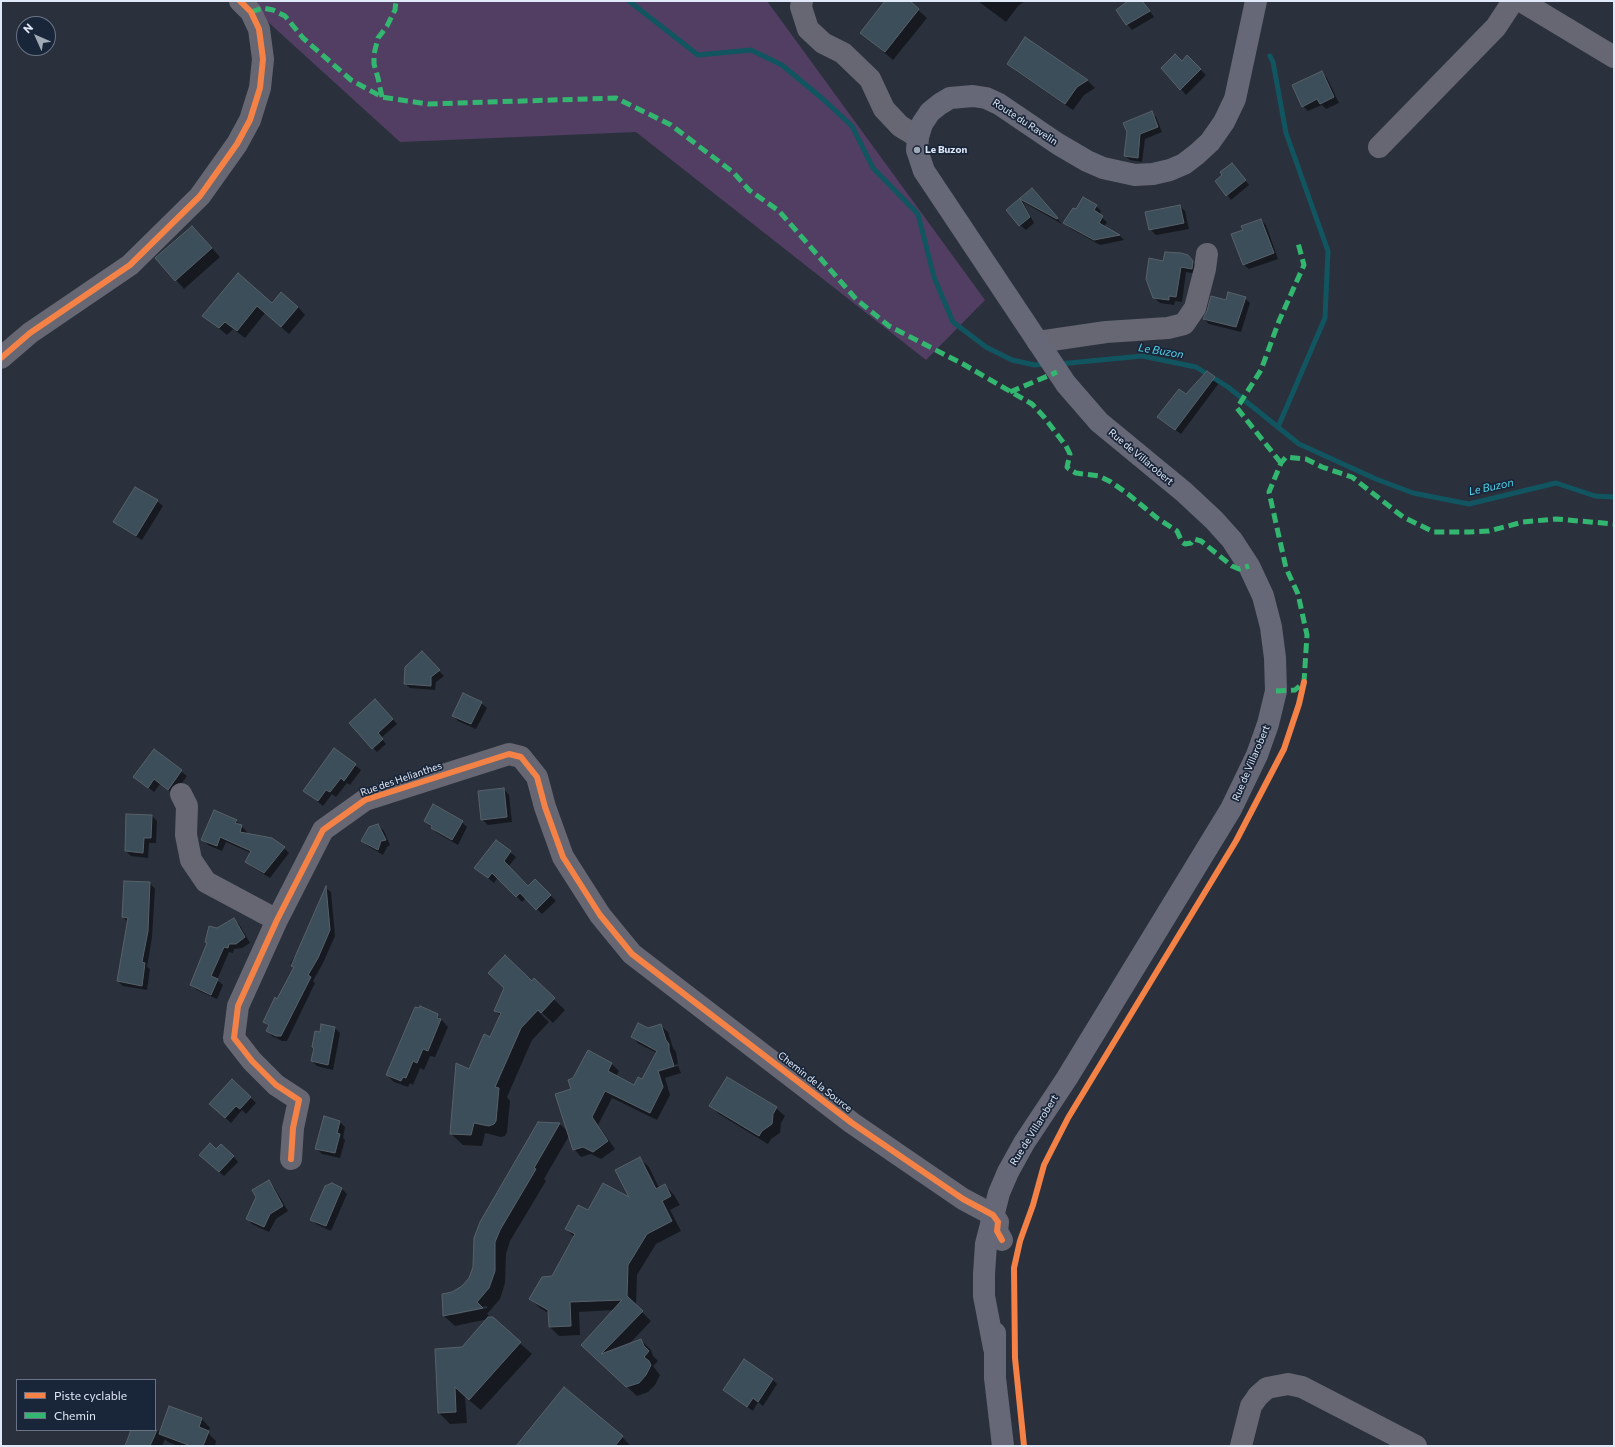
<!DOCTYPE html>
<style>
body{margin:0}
#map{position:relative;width:1615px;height:1447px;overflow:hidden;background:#2a313c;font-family:Commissioner,sans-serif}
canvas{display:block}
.frame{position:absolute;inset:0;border:2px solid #e0e9f7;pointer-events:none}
.legend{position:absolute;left:16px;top:1379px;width:140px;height:52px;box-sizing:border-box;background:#192539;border:1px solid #697385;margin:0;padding:5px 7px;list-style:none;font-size:12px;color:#e0e9f7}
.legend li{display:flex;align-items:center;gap:8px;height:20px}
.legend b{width:20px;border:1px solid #697385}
.north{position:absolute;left:16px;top:16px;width:40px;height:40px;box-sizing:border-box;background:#192539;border:1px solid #697385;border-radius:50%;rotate:315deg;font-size:11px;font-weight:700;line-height:16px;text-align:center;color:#e0e9f7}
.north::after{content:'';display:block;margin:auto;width:14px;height:18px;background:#a0a9b6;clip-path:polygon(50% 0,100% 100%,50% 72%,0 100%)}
</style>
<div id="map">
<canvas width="1615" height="1447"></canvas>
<div class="frame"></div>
<ul class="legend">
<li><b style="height:5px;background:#f48246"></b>Piste cyclable</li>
<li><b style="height:5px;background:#33b770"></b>Chemin</li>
</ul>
<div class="north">N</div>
</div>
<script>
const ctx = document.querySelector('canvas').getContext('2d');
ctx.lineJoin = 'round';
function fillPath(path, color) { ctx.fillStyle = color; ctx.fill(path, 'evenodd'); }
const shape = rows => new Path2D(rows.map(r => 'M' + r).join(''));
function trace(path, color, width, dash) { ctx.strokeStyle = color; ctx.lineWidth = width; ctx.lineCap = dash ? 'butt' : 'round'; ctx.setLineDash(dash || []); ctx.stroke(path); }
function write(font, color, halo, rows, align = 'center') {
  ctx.font = font + ' Commissioner,sans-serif'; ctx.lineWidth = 3.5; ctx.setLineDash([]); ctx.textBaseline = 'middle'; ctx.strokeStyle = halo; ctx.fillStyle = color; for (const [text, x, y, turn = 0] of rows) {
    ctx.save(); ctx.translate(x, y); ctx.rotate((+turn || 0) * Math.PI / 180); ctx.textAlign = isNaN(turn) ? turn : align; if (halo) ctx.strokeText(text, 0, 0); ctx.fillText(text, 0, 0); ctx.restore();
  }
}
fillPath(shape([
 [245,1,767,1,985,300,926,360,636,132,400,142]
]), '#523e63');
fillPath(shape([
 [886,1,908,1,927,18,893,60,862,33],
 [978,1,1025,1,1018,6,1006,22],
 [1130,1,1142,1,1154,17,1132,30,1127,24],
 [1025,39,1088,81,1095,88,1084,95,1073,110,1016,71,1009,64],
 [1187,57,1206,75,1186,95,1181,89,1182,62],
 [1321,72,1327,78,1339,103,1326,109,1322,105,1308,111,1303,106],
 [1151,112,1156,117,1162,132,1145,139,1142,162,1130,160,1125,156],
 [1236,169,1249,185,1231,200,1216,181],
 [1032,189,1038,195,1062,224,1023,202,1034,223,1026,230,1020,225,1007,210],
 [1096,206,1101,211,1099,215,1107,222,1104,227,1120,236,1124,240,1100,245,1070,228,1065,223,1076,210],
 [1179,206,1185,211,1189,229,1156,235,1150,229],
 [1261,220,1266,225,1278,259,1249,269,1243,264,1244,230],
 [200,235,220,257,184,289,157,258],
 [1187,256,1198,268,1197,274,1186,272,1182,302,1175,301,1174,305,1160,303,1154,298,1164,262],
 [238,275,272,304,298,307,305,315,289,334,265,313,245,338,233,329,227,335,204,316],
 [1245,298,1250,303,1241,332,1209,324,1204,319,1226,301],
 [1214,378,1219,383,1181,434,1158,417,1186,396],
 [157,501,163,506,142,540,120,527,115,522],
 [422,653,444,676,436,682,435,690,410,688,405,684],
 [481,703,487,708,476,729,458,721,453,716],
 [380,705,397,724,381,738,386,744,377,752,373,748],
 [334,749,361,770,350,785,347,783,336,797,332,794,323,806,305,791],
 [154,751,187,776,174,794,160,784,154,792,135,777],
 [504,789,509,795,512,822,488,825,482,819],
 [127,815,152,816,157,821,156,843,149,843,148,858,131,856,126,851],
 [236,820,247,832,246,834,284,848,289,853,270,878,252,867,247,861,251,853,226,842,222,851,208,845,203,839],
 [425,821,462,822,467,827,458,845,437,833],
 [378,825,384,831,390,845,387,847,383,855,368,846,362,841],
 [496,841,516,857,508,867,528,887,535,880,556,901,542,914,526,898,522,902,498,877,494,883,476,868],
 [125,882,150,883,155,889,152,937,147,967,150,969,147,990,123,986,118,981,129,923,123,917],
 [326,888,331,892,335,936,323,963,313,981,315,983,287,1041,282,1041,272,1036,267,1030,269,1027,264,1022,278,1000,294,968,290,964,302,944],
 [234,919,239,924,250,943,242,948,234,949,233,953,229,952,217,980,223,985,217,999,197,990,191,985,208,944,206,942,217,929],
 [534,980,565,1010,553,1023,538,1009,537,1010,549,1022,532,1040,507,1097,510,1101,507,1132,505,1136,501,1137,485,1133,482,1146,463,1145,451,1134,469,1070,490,1038,501,1016,495,1011],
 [437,1015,448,1027,435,1057,430,1056,424,1070,420,1068,413,1085,410,1083,408,1087,394,1082,387,1075],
 [322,1025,335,1028,340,1033,333,1070,317,1066,312,1061,315,1049,313,1047,321,1033],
 [660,1025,668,1032,673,1048,676,1052,678,1064,658,1070,658,1072,678,1066,681,1073,665,1078,670,1095,657,1120,612,1098,598,1125,615,1149,601,1159,591,1154,581,1157,574,1149,569,1136,544,1179,546,1181,510,1241,506,1254,505,1283,500,1299,487,1314,532,1354,481,1410,465,1397,467,1423,450,1424,439,1413,462,1348,488,1319,455,1326,444,1316,453,1293,463,1287,470,1278,560,1124,568,1132,572,1089,611,1063,619,1071,616,1076,635,1086,643,1080,657,1053,639,1044,632,1037,648,1029],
 [487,1306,487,1308,453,1315,453,1313],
 [232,1080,256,1103,246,1114,242,1110,231,1123,216,1109],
 [710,1105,776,1108,785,1116,781,1123,780,1133,771,1139,768,1144,719,1114],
 [325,1117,340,1122,345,1127,343,1138,345,1140,340,1158,322,1154,316,1148],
 [216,1150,233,1156,238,1162,224,1176,206,1161],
 [639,1158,649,1167,659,1188,665,1185,674,1195,680,1205,670,1210,681,1231,656,1244,637,1275,636,1306,651,1321,628,1345,641,1340,651,1350,653,1356,658,1361,653,1366,660,1375,655,1385,648,1392,637,1396,592,1355,614,1310,579,1312,580,1335,559,1336,550,1327,550,1314,540,1308,531,1299,553,1277,574,1237,566,1229,588,1211,632,1199],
 [269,1182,274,1187,288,1211,276,1219,269,1232,252,1224,247,1218],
 [342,1189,347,1194,331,1231,316,1224,311,1219],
 [772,1379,777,1384,763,1406,758,1402,753,1411,724,1390],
 [564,1389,622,1437,631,1446,517,1446],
 [170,1408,202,1419,210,1428,208,1433,216,1441,215,1446,178,1446,168,1442,165,1439,162,1446,127,1446,132,1430,155,1430,155,1428,160,1432]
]), '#0007');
trace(shape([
 [629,1,698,55,751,50,782,65,824,100,852,126,873,168,918,214,934,277,953,322,986,347,1012,360,1035,365,1045,364],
 [1270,56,1273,62,1286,133,1328,251,1325,318,1278,427],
 [1059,364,1142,356,1196,367,1228,387,1299,444,1376,479,1413,493,1469,504,1556,483,1595,496,1614,497]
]), '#115560', 5);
const building = shape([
 [885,1,910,1,919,9,885,52,860,33,885,1],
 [1128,1,1142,1,1150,11,1126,25,1116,10,1128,1],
 [1025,37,1088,80,1077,87,1065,104,1007,64,1025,37],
 [1175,54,1182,61,1187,55,1201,69,1180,90,1161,68,1175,54],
 [1322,71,1334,97,1320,104,1317,99,1302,107,1292,85,1322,71],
 [1152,111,1158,127,1140,134,1138,158,1124,156,1127,132,1123,123,1152,111],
 [1232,163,1246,180,1226,196,1215,181,1222,175,1220,172,1232,163],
 [1032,188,1058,218,1057,219,1020,199,1030,217,1019,226,1006,210,1032,188],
 [1083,197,1097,205,1094,210,1103,216,1099,223,1120,235,1094,240,1063,223,1073,208,1076,209,1083,197],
 [1180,205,1184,223,1149,230,1145,212,1180,205],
 [1261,219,1274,253,1243,265,1231,234,1243,230,1241,226,1261,219],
 [192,226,212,248,175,281,155,258,192,226],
 [1165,252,1181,253,1188,255,1193,261,1192,269,1181,267,1176,297,1169,296,1169,300,1153,298,1146,279,1149,258,1163,261,1165,252],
 [238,273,272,303,281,292,298,307,281,327,257,306,237,331,225,322,219,328,202,316,238,273],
 [1228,292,1246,297,1236,327,1203,319,1207,311,1211,296,1226,300,1228,292],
 [1207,371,1215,377,1175,430,1157,417,1179,389,1186,394,1207,371],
 [135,487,158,500,136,536,113,522,135,487],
 [422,651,440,670,431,677,431,686,404,684,405,667,422,651],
 [463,693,482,702,471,724,452,716,463,693],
 [375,699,393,719,378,733,383,739,372,749,349,723,375,699],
 [334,748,356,764,344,781,341,778,330,792,326,790,318,801,303,791,334,748],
 [154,749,182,770,168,790,154,779,148,788,133,777,154,749],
 [504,788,507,817,481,820,478,791,504,788],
 [433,804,463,821,452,840,431,828,432,826,424,821,433,804],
 [214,810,237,820,235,823,242,825,240,832,272,838,285,847,264,873,245,862,251,851,220,837,217,846,201,840,214,810],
 [126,814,152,815,151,838,144,838,143,853,125,851,126,814],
 [378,824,386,840,381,841,378,850,361,841,369,827,378,824],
 [496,840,511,851,504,861,528,886,535,879,551,895,536,910,520,893,516,897,492,873,488,878,474,868,496,840],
 [124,881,150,882,148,931,142,962,145,963,142,986,117,981,128,918,122,917,124,881],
 [326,886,330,930,318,958,308,975,311,977,281,1036,276,1036,266,1031,269,1025,263,1022,275,997,277,999,294,967,291,966,326,886],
 [234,918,245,937,236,944,229,944,228,948,224,947,211,976,218,979,211,995,190,985,207,943,205,942,209,926,217,928,234,918],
 [505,955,532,981,534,978,555,998,541,1013,538,1010,521,1028,495,1087,499,1088,496,1121,494,1124,489,1126,474,1123,471,1135,450,1134,456,1063,469,1069,484,1034,490,1037,501,1013,494,1011,504,988,488,973,505,955],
 [420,1006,438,1014,437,1018,441,1019,428,1051,423,1049,417,1063,413,1061,406,1078,403,1077,401,1081,386,1075,415,1007,419,1008,420,1006],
 [638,1023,648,1028,661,1024,666,1040,669,1044,669,1050,674,1066,658,1071,663,1087,650,1113,605,1091,592,1117,608,1141,593,1152,583,1147,573,1150,555,1094,571,1089,568,1080,573,1078,588,1050,612,1063,608,1071,634,1085,638,1077,642,1079,657,1051,631,1037,638,1023],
 [321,1024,335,1027,328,1065,311,1061,314,1048,312,1047,315,1031,320,1032,321,1024],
 [727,1077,777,1107,773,1114,772,1124,762,1131,759,1136,709,1106,727,1077],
 [232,1079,251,1097,240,1109,236,1106,225,1118,209,1104,232,1079],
 [324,1116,340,1121,337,1133,340,1134,335,1153,315,1149,324,1116],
 [538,1122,560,1123,534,1168,536,1169,500,1230,495,1242,495,1271,489,1288,477,1302,483,1308,443,1316,442,1294,452,1292,462,1286,469,1278,473,1267,474,1238,480,1222,538,1122],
 [210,1143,216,1149,221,1144,234,1156,219,1172,199,1155,210,1143],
 [640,1157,656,1189,665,1184,671,1196,662,1201,672,1221,647,1234,628,1265,627,1296,643,1311,601,1354,641,1339,644,1346,649,1351,644,1357,649,1361,651,1365,646,1375,639,1383,626,1387,581,1345,622,1300,570,1302,571,1326,549,1327,548,1310,529,1299,542,1277,552,1276,575,1234,565,1229,578,1205,588,1210,603,1183,629,1197,615,1170,640,1157],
 [269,1180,283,1206,270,1214,264,1227,246,1219,256,1197,252,1190,269,1180],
 [332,1183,342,1188,326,1226,310,1220,325,1186,332,1183],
 [488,1317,493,1317,521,1342,469,1400,455,1387,456,1412,438,1413,435,1349,462,1347,488,1317],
 [744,1359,773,1379,758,1402,753,1398,747,1407,723,1390,744,1359],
 [564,1387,623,1436,615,1446,516,1446,564,1387],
 [169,1406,202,1418,199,1427,209,1431,203,1446,191,1446,159,1434,169,1406],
 [131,1430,157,1430,150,1446,125,1446,131,1430]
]);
fillPath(building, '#3b4e5a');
trace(building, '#58616a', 1);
trace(shape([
 [802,1,801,7,808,29,823,43,843,53,870,79,884,109,900,126,918,137],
 [1521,1,1614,57],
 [1379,147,1496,27,1513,1],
 [1038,342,1106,332,1168,328,1184,324,1195,308,1205,269,1207,254],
 [1,358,30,333,130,265,200,196,237,144,250,120,260,88,263,59,259,29,251,12,240,1],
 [181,794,187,806,186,835,191,860,206,882,277,920],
 [291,1159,293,1128,299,1100,276,1085,252,1061,234,1038,238,1006,277,920,323,830,365,800,509,754,521,757,537,777,545,807,563,857,600,915,632,954,852,1123,963,1199,993,1215,998,1222,997,1231,1002,1240],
 [1241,1446,1251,1406,1258,1396,1267,1388,1288,1384,1302,1387,1416,1446]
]), '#666773', 22);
trace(shape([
 [995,1333,995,1378,1003,1446],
 [994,1348,984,1296,984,1274,986,1244,999,1193,1008,1172,1024,1143,1067,1078,1231,809,1257,755,1268,724,1276,691,1275,658,1271,627,1263,596,1249,566,1232,540,1214,520,1184,492,1099,422,1066,384,924,171,917,150,918,137,922,124,930,112,940,104,950,98,973,96,986,98,999,104,1058,144,1087,161,1103,168,1135,175,1153,174,1170,170,1184,164,1197,154,1210,142,1224,122,1235,99,1256,1]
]), '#666877', 22);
trace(shape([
 [251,12,263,8,273,10,285,16,303,38,351,80,382,97,428,104,616,98,671,125,734,173,749,190,779,211,856,299,889,326,963,364,1032,404,1044,417,1066,446,1070,454,1067,467,1069,469,1076,473,1099,476,1111,482,1128,494,1157,518,1177,531,1182,542,1185,544,1191,543,1194,539,1201,541,1232,566,1239,569,1249,566],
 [382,97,378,78,374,64,374,54,378,38,387,26,395,10,396,1],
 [1010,392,1057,372],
 [1281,463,1237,408,1261,370,1279,321,1304,265,1298,243],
 [1276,691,1295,690,1304,682,1307,635,1298,594,1286,568,1269,492,1281,463,1286,457,1306,459,1322,467,1352,477,1403,517,1434,532,1470,532,1489,531,1523,522,1556,519,1614,524]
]), '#33b770', 5, [10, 5]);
trace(shape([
 [1,358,30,333,130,265,200,196,237,144,250,120,260,88,263,59,259,29,251,12,240,1],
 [291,1159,293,1128,299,1100,276,1085,252,1061,234,1038,238,1006,277,920,323,830,365,800,509,754,521,757,537,777,545,807,563,857,600,915,632,954,852,1123,963,1199,993,1215,998,1222,997,1231,1002,1240],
 [1024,1446,1015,1358,1014,1268,1020,1241,1033,1205,1044,1165,1068,1118,1236,841,1284,749,1299,704,1304,682]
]), '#f48246', 6);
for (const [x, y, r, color] of [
 [917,150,4,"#a0a9b6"]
]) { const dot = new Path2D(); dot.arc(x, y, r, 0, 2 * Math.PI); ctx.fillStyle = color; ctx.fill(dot); trace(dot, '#192539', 1.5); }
write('10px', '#e0e9f7', '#192539', [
 ["Route du Ravelin",1025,122,33],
 ["Rue de Villarobert",1141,457,40],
 ["Rue de Villarobert",1251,763,-67],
 ["Rue des Helianthes",401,779,-19],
 ["Chemin de la Source",815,1082,38],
 ["Rue de Villarobert",1034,1130,-58]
]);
write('bold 10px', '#e0e9f7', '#192539', [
 ["Le Buzon",925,150]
], 'left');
write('italic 11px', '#52d5eb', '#192539', [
 ["Le Buzon",1161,351,9],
 ["Le Buzon",1491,487,-12]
]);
</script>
